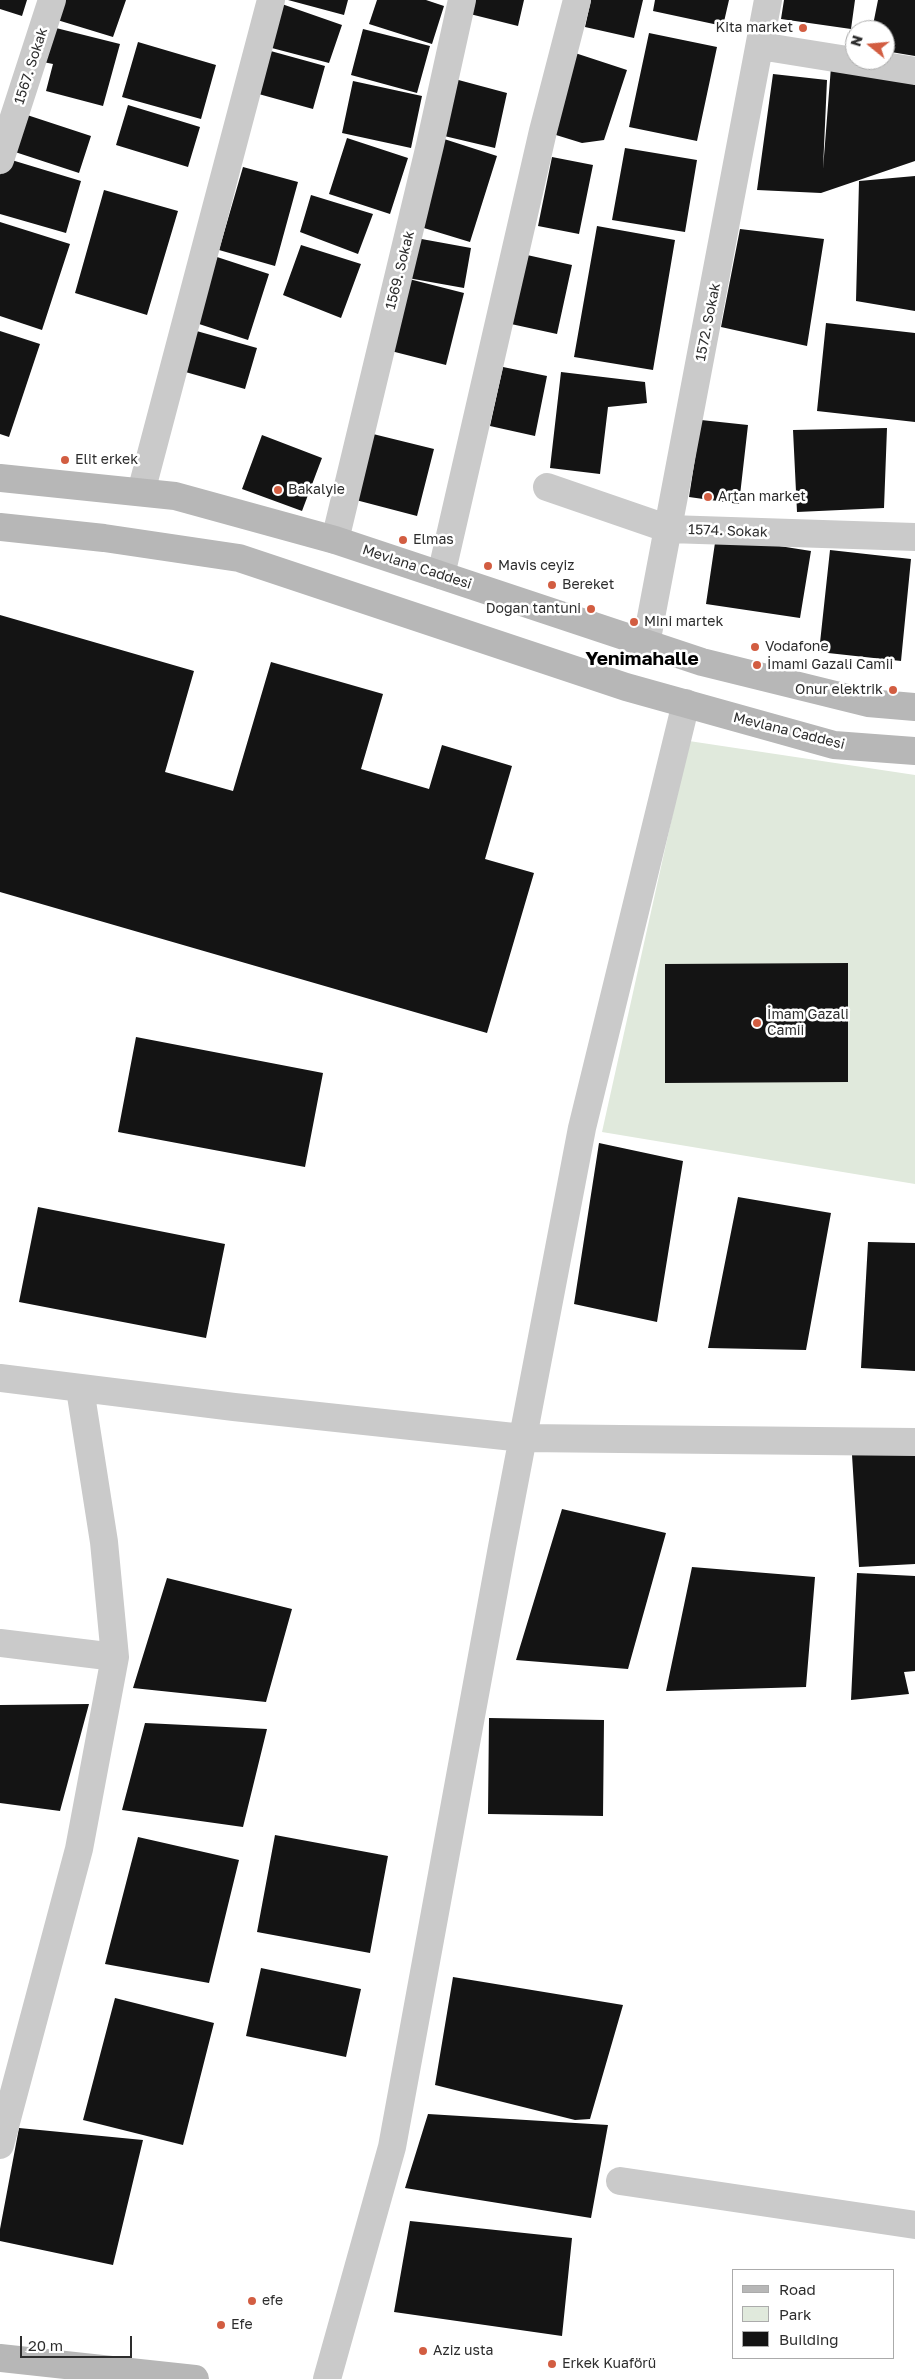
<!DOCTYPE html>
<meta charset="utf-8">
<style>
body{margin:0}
#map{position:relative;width:915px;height:2379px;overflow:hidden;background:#fff;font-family:"Golos Text",sans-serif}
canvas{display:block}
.legend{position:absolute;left:732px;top:2269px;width:162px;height:90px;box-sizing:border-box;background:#fff;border:1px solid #ababab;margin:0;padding:6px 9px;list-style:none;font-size:15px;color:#2d2d2d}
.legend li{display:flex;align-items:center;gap:10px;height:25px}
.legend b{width:25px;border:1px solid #ababab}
.north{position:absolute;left:845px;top:20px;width:50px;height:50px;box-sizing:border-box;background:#fff;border:1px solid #ababab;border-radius:50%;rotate:287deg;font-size:14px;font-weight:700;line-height:20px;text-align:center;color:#2d2d2d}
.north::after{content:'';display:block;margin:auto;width:18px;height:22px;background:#d25d41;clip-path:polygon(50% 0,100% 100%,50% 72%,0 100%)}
.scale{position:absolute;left:20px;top:2336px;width:112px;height:22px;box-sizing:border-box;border:2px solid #2d2d2d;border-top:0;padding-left:6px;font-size:15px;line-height:18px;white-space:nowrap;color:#2d2d2d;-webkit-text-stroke:4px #fff;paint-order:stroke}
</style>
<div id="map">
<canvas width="915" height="2379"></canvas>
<ul class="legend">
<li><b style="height:6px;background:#b7b7b7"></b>Road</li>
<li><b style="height:14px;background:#e0e9dc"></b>Park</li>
<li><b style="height:14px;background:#141414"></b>Building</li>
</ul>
<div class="north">N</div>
<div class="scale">20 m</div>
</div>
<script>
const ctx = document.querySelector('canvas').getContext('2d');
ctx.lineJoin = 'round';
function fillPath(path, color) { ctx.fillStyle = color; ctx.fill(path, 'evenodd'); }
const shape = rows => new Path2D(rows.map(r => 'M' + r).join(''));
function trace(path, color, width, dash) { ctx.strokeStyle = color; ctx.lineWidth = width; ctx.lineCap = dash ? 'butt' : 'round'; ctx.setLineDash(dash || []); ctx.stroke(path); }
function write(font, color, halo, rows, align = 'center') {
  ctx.font = font + ' "Golos Text",sans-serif'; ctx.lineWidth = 5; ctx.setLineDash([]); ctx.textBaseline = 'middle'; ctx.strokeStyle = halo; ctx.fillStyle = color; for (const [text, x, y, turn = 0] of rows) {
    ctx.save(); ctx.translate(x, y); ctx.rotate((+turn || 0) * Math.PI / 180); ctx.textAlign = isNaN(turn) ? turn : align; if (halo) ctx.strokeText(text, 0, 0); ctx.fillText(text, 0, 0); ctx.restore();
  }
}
fillPath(shape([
 [689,741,915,775,915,1184,602,1132]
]), '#e0e9dc');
fillPath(shape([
 [0,0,27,0,22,16,0,9],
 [60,0,126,0,113,37,54,19],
 [288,0,348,0,344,15],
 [377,0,426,0,444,6,432,44,369,24],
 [469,0,524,0,518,26,466,13],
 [591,0,643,0,634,38,585,27],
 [655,0,729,0,723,26,653,11],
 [784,0,855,0,851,29,781,19],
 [878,0,915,0,915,56,885,51,885,30,872,30],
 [279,3,342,25,329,63,268,47],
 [52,27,120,44,103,106,46,91,53,64,43,62],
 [363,29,430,46,417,93,351,75],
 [649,33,717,47,697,141,629,127],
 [138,42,216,65,201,119,122,97],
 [267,50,325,66,313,109,255,93],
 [569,51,627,70,604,140,582,143,543,131],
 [831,67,915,73,915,161,821,193,757,190,773,74,827,80,823,169],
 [451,78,507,93,495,148,440,135],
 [353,81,422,96,411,148,342,133],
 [128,105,200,127,188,167,116,145],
 [21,113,91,136,79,173,9,150],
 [347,138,408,158,390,214,329,194],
 [441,138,497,156,470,242,414,225],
 [625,148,697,160,685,232,612,220],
 [552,157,593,165,579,234,538,226],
 [5,158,81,181,66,233,0,214,0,175],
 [243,167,298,182,275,266,219,250],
 [915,176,915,311,856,301,859,181],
 [104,190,178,211,147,315,75,293],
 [311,195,373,214,358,254,300,232],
 [0,222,70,244,42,330,0,316],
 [597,226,675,240,653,370,574,357],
 [740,229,824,239,807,346,721,327],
 [416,238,471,248,464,288,408,278],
 [301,245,361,264,341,318,283,295],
 [527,255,572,265,557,334,511,324],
 [217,257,269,274,248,340,196,323],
 [409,279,464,293,446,365,391,351],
 [826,323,915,333,915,422,817,411],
 [193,330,257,348,245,389,182,371],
 [0,331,40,344,9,437,0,434],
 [503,367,547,376,535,436,490,426],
 [561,372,645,382,647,403,608,407,600,474,550,468],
 [701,420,748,425,739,504,689,497],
 [887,428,884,508,797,512,793,430],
 [369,433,434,449,417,516,352,499],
 [262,435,322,458,302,511,242,489],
 [716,536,811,551,800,618,706,604],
 [830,550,911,559,901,661,819,652],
 [0,615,194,671,165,772,233,791,271,662,383,694,361,769,429,789,442,745,512,766,485,859,534,873,487,1033,0,892],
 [848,963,848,1082,665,1083,665,964],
 [136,1037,323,1073,305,1167,118,1132],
 [599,1143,683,1161,657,1322,574,1304],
 [738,1197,831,1213,806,1350,708,1348],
 [38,1207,225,1244,206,1338,19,1302],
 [868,1242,915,1243,915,1371,861,1368],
 [915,1451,915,1564,859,1567,852,1455],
 [562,1509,666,1533,628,1669,516,1660],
 [692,1567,815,1577,806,1687,666,1691],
 [857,1573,915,1576,915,1671,904,1672,909,1694,851,1700],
 [167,1578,292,1609,266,1702,133,1688],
 [89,1704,60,1811,0,1803,0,1705],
 [489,1718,604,1720,603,1816,488,1814],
 [145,1723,267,1729,243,1827,122,1810],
 [275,1835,388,1856,370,1953,257,1932],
 [138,1837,239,1860,209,1983,105,1964],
 [261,1968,361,1989,346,2057,246,2036],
 [453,1977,623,2005,590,2119,575,2120,435,2085],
 [115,1998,214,2023,183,2145,83,2120],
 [428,2114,608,2125,591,2218,405,2188],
 [19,2128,143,2140,113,2265,0,2241,0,2229],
 [410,2221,572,2238,562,2336,394,2312]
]), '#141414');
trace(shape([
 [760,46,915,71],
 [0,160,52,0],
 [547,487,669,529,915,537],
 [141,492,271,0],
 [335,540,430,145,462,0],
 [441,575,543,131,577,0],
 [646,644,768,0],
 [0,1378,234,1407,523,1438,915,1442],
 [0,1643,115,1657],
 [0,2145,79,1849,115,1657,104,1542,80,1389],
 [620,2181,915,2225],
 [327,2379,392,2147,502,1547,582,1128,686,703]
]), '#cacaca', 28);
trace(shape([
 [0,478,175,496,335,540,702,662,868,703,915,707],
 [0,527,104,538,239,558,626,687,834,745,915,751],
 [0,2358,195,2379]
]), '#b7b7b7', 28);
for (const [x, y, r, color] of [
 [803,28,5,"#d25d41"],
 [65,460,5,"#d25d41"],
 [278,490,5,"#d25d41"],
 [708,497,5,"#d25d41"],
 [403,540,5,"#d25d41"],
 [488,566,5,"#d25d41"],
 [552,585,5,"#d25d41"],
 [591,609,5,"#d25d41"],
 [634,622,5,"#d25d41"],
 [755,647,5,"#d25d41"],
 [757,665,5,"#d25d41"],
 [893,690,5,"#d25d41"],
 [757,1023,5,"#d25d41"],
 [252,2301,5,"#d25d41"],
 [221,2325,5,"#d25d41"],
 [423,2351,5,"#d25d41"],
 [552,2364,5,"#d25d41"]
]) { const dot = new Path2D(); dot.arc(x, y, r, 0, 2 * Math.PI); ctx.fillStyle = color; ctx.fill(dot); trace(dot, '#fff', 2); }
write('14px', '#2d2d2d', '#fff', [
 ["Kita market",793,28,"right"],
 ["Elit erkek",75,460],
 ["Bakalyie",288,490],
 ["Artan market",718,497],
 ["Elmas",413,540],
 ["Mavis ceyiz",498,566],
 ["Bereket",562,585],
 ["Dogan tantuni",581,609,"right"],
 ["Mini martek",644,622],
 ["Vodafone",765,647],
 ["İmami Gazali Camii",767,665],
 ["Onur elektrik",883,690,"right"],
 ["İmam Gazali",767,1015],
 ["Camii",767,1031],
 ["efe",262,2301],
 ["Efe",231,2325],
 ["Aziz usta",433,2351],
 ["Erkek Kuaförü",562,2364]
], 'left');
write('14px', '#2d2d2d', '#fff', [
 ["1567. Sokak",31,66,-72],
 ["1569. Sokak",400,270,-76],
 ["1572. Sokak",708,322,-79],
 ["1574. Sokak",728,531,2],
 ["Mevlana Caddesi",417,567,18],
 ["Mevlana Caddesi",789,731,14]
]);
write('bold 19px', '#000', '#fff', [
 ["Yenimahalle",642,659]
]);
</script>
